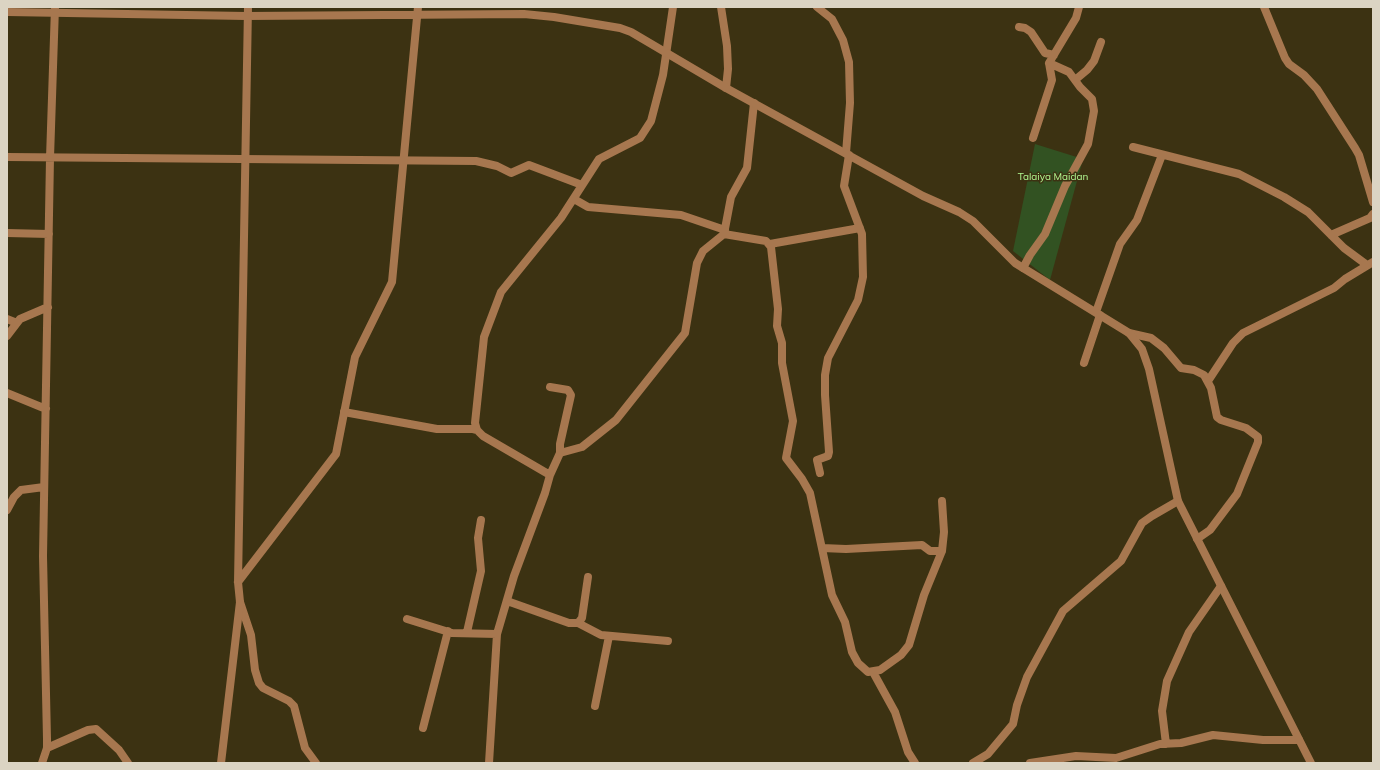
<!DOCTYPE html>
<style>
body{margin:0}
#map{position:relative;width:1380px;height:770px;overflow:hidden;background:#3c3212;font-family:Mulish,sans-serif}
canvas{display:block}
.frame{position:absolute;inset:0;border:8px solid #dbd4c3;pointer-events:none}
</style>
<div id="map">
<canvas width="1380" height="770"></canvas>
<div class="frame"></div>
</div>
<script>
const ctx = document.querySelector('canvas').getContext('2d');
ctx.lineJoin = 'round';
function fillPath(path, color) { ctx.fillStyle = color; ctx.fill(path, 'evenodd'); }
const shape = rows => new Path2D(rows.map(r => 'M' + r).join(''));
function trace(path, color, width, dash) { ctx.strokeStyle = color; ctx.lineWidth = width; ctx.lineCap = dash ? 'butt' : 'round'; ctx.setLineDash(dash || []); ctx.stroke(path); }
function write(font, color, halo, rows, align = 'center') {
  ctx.font = font + ' Mulish,sans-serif'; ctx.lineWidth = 3; ctx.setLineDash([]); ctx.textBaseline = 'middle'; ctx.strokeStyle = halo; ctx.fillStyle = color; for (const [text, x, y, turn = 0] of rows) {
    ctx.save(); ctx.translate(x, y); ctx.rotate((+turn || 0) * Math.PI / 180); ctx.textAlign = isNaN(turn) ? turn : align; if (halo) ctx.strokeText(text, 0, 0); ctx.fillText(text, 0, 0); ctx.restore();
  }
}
fillPath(shape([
 [1035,144,1083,159,1050,280,1013,251]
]), '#325222');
trace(shape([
 [721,7,727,46,728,69,726,88],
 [817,7,832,19,843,40,849,62,850,103,846,153],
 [1264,7,1285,58,1289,64,1304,75,1317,89,1355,148,1359,155,1373,202],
 [1019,27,1025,28,1031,32,1045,53,1054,55],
 [1075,80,1087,70,1094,61,1101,42],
 [1033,138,1052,80,1049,63,1076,18,1079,7],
 [1133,147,1239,174,1284,197,1308,212,1344,248,1367,265],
 [7,157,476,161,497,166,511,173,529,165,582,185],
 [574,199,588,207,681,215,725,230],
 [7,233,49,234],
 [724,234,766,241,771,247,778,309,777,326,782,343,782,363,793,421,786,458,802,479,810,493,832,595,845,622,852,652,858,663,868,672,880,670,901,655,909,645,924,595,942,551,944,532,942,501],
 [1331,235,1370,218,1373,214],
 [770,244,860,228],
 [1023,268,1030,255,1045,234,1065,186,1088,144,1094,111,1092,99,1080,87,1069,72,1049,63],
 [1096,312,1120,244,1137,220,1162,155],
 [7,319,17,323],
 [1129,333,1151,338,1164,348,1181,368,1194,370,1204,375,1211,388,1217,417,1221,420,1246,428,1258,437,1258,442,1237,494,1210,530,1197,539],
 [7,336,20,319,48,307],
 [1084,363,1100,315],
 [1208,381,1233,343,1243,333,1334,288,1345,279,1373,262],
 [550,387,568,390,571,395,560,444,560,453],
 [7,393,46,409],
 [344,412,437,429,473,429,477,430],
 [820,473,817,460,828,456,829,452,825,395,825,375,828,358,858,300,863,277,862,234,844,186,849,155],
 [550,475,560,453,582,447,616,420,685,333,697,263,703,251,724,234,731,197,747,168,754,103],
 [7,510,14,497,21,490,44,487],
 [822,548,846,549,922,545,930,551,942,551],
 [507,601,569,623,578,623,582,618,588,577],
 [240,602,251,635,255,670,259,683,263,688,289,701,294,706,305,748,316,763],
 [407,619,452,633,497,634],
 [578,623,601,635,668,641],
 [467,632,481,571,478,538,481,520],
 [873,672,895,712,908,752,915,763],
 [595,706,609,636],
 [423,728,448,631],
 [1166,744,1162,711,1167,681,1189,632,1221,586],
 [47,748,88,730,96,729,119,750,128,763],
 [42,763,47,748,47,739,43,556,50,158,55,7],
 [489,763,497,634,514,576,545,493,550,475,483,436,477,430,475,423,484,337,501,292,561,218,599,159,640,138,651,121,663,75,673,7],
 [973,763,988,754,1013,724,1017,705,1027,677,1063,611,1121,561,1142,523,1152,516,1178,501],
 [1030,763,1076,756,1116,758,1160,744,1181,743,1213,735,1263,740,1299,740]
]), '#a7774f', 8);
trace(shape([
 [7,12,246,16,524,14,554,17,620,28,631,32,726,88,923,196,959,212,973,221,1015,263,1129,333,1142,349,1149,369,1178,501,1311,763],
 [238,582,336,454,355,357,392,282,418,7],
 [221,763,240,602,238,582,248,7]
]), '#a7774f', 8);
write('10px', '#b2f992', '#3c3212', [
 ["Talaiya Maidan",1053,177]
]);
</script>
